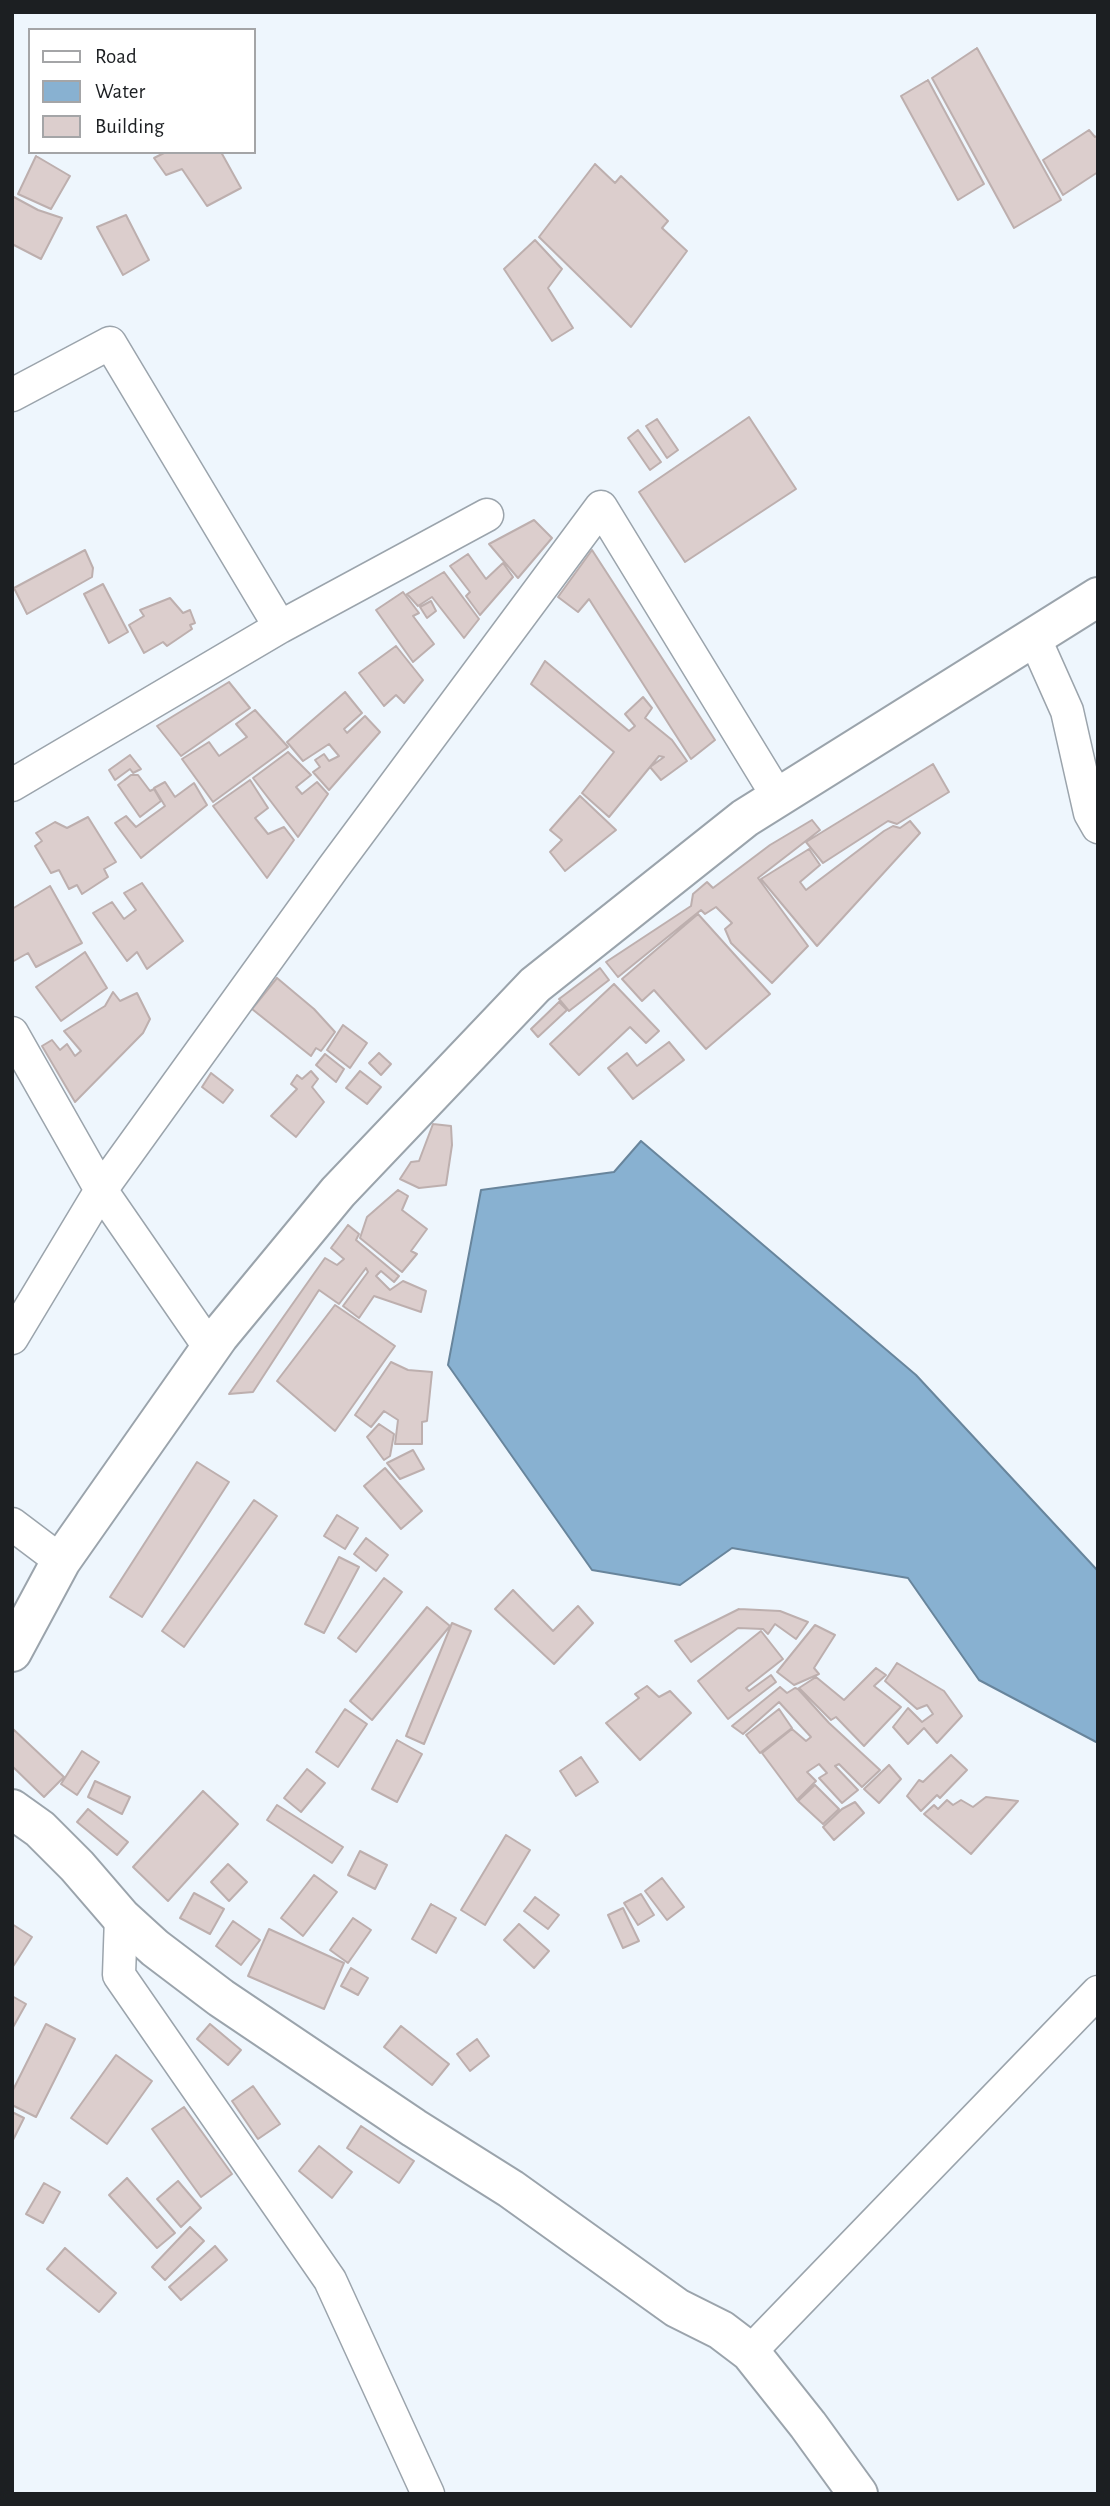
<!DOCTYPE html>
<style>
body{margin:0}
#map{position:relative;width:1110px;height:2506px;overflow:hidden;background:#eef6fd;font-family:"Alegreya Sans",sans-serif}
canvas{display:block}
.frame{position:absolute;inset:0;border:14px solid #1c1f22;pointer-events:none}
.legend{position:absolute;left:28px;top:28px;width:228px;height:126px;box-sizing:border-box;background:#fff;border:2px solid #a4a5a7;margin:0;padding:9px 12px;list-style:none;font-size:21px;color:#1c1f22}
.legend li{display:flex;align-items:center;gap:14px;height:35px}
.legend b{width:35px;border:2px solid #a4a5a7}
</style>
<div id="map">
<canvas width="1110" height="2506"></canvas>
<div class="frame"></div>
<ul class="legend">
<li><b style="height:9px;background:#fff"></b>Road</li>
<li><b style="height:19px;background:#88b1d1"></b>Water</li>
<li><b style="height:19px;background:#dccecd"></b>Building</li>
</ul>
</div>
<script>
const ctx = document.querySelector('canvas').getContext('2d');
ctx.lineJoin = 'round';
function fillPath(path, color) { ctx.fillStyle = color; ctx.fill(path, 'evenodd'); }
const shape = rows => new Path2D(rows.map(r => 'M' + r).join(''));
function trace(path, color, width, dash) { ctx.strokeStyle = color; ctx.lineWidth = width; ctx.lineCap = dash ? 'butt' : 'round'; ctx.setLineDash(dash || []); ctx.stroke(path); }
const water = shape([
 [641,1141,916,1375,1098,1571,1098,1743,979,1680,908,1578,732,1548,680,1585,592,1570,448,1365,481,1190,614,1172,641,1141]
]);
fillPath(water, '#88b1d1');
trace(water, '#68859c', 2);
const building = shape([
 [977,48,1061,200,1014,228,932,78,977,48],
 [928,80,984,184,958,200,901,96,928,80],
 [1089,130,1095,137,1098,135,1098,172,1063,195,1043,160,1089,130],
 [166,152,221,152,241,188,207,206,182,169,166,175,154,158,166,152],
 [36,156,70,176,51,209,18,194,36,156],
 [595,164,615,183,621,176,668,221,662,228,687,251,631,327,539,237,595,164],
 [12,196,38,210,62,218,41,259,12,244,12,196],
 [126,215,149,260,123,275,97,227,126,215],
 [535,240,562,269,548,288,573,328,552,341,504,269,535,240],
 [749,417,796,489,685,562,639,492,749,417],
 [657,419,678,450,667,458,646,426,657,419],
 [638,430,661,462,650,470,628,438,638,430],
 [534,520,552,538,518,578,489,544,534,520],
 [85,550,93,568,92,577,27,614,14,588,85,550],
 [592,550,715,740,691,759,589,599,578,612,558,597,592,550],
 [468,554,486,579,503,563,513,577,480,615,466,596,470,592,450,566,468,554],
 [444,572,479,619,464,638,432,597,418,606,407,594,444,572],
 [103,584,128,632,109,643,84,594,103,584],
 [403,592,419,613,413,616,434,644,413,662,376,610,403,592],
 [170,598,183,613,190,610,195,623,190,625,192,629,167,646,163,642,144,653,129,625,144,616,140,610,170,598],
 [431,601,436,611,427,618,420,607,431,601],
 [396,646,423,680,404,703,396,695,384,706,359,673,396,646],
 [545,661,629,731,635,726,625,714,643,697,652,708,645,718,672,740,687,761,661,780,650,767,664,757,659,756,609,817,582,793,614,752,531,684,545,661],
 [229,682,250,708,181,756,157,726,229,682],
 [345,692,362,713,344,729,347,733,365,716,380,732,329,790,313,772,320,767,315,760,324,754,329,761,339,756,329,744,303,761,287,742,345,692],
 [255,710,288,747,213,802,182,759,209,742,219,756,247,737,236,724,255,710],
 [288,752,311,775,296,787,302,794,317,782,328,794,298,837,253,778,288,752],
 [130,755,141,769,133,773,130,769,115,780,109,770,130,755],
 [933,764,949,792,897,824,888,821,823,863,806,842,933,764],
 [131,775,138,775,150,791,154,789,161,801,140,817,118,785,131,775],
 [250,780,268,808,255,818,268,834,284,827,294,840,267,878,213,806,250,780],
 [165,782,175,797,194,783,207,805,141,858,115,823,126,816,136,827,165,806,154,788,165,782],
 [580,796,616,830,565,871,550,852,562,840,550,830,580,796],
 [88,817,116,862,104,869,108,877,82,894,77,885,69,889,59,870,51,873,35,846,42,841,36,833,55,822,67,828,88,817],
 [812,820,820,830,758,878,808,946,772,983,731,943,725,929,732,923,716,907,705,914,701,910,618,977,606,962,691,906,693,894,707,882,713,888,770,845,812,820],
 [910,821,920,833,817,946,761,879,809,849,820,865,800,882,806,890,884,831,893,826,900,828,910,821],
 [142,883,183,941,147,969,137,952,127,961,93,913,112,902,124,919,136,910,124,893,142,883],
 [50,886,82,943,36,967,28,953,12,962,12,909,50,886],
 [698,914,770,994,706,1049,654,990,642,1001,622,979,698,914],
 [85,952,107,988,61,1021,36,987,85,952],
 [600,968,609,980,569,1011,559,999,600,968],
 [277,978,314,1009,335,1032,321,1051,316,1048,311,1056,252,1009,277,978],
 [614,984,659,1031,646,1043,630,1027,579,1075,550,1044,614,984],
 [113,992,120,1001,137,993,150,1019,143,1033,75,1102,42,1046,52,1040,60,1050,67,1044,75,1056,81,1051,64,1031,105,1006,113,992],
 [559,1002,567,1010,538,1037,531,1029,559,1002],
 [343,1025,367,1043,350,1068,327,1050,343,1025],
 [669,1042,684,1060,633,1099,608,1068,627,1053,637,1066,669,1042],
 [379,1053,391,1064,381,1075,369,1063,379,1053],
 [325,1054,344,1069,336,1082,316,1065,325,1054],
 [311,1071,318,1079,312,1087,324,1102,296,1137,271,1116,297,1089,291,1084,297,1075,302,1079,311,1071],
 [360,1071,381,1087,367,1104,346,1088,360,1071],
 [211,1073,233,1090,223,1103,202,1087,211,1073],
 [433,1124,451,1126,452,1145,446,1185,419,1188,400,1179,411,1162,419,1161,433,1124],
 [398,1190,408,1196,402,1210,427,1229,411,1251,417,1254,402,1272,360,1238,367,1217,398,1190],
 [348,1225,359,1234,356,1240,399,1276,394,1282,381,1271,376,1276,390,1290,403,1281,426,1291,421,1312,374,1296,359,1318,343,1306,368,1272,366,1268,339,1304,319,1290,253,1392,229,1394,325,1258,337,1265,344,1259,331,1248,348,1225],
 [335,1305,395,1346,335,1431,277,1381,335,1305],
 [391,1362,408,1370,432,1372,427,1421,422,1422,422,1444,395,1444,398,1420,384,1411,371,1427,355,1415,391,1362],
 [379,1424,394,1434,390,1456,384,1460,367,1437,379,1424],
 [413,1450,424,1469,400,1479,387,1463,413,1450],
 [197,1462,229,1482,142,1617,110,1597,197,1462],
 [385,1468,422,1511,401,1529,364,1486,385,1468],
 [254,1500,277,1516,184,1647,162,1631,254,1500],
 [337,1515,358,1528,345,1549,324,1536,337,1515],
 [366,1538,388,1555,376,1571,354,1554,366,1538],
 [339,1557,359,1567,324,1633,305,1624,339,1557],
 [384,1578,402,1592,356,1652,338,1638,384,1578],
 [513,1590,553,1631,578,1606,593,1623,554,1664,495,1609,513,1590],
 [427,1607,450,1626,372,1720,350,1701,427,1607],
 [739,1609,780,1611,808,1622,796,1639,775,1624,768,1634,763,1629,738,1628,691,1662,675,1641,739,1609],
 [452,1623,471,1631,424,1744,406,1736,452,1623],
 [815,1625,835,1635,814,1668,819,1674,794,1685,777,1672,815,1625],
 [761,1631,783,1659,746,1688,749,1691,771,1675,776,1682,728,1719,698,1681,761,1631],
 [897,1663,944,1691,962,1716,937,1743,924,1728,908,1744,893,1727,908,1708,922,1722,933,1714,927,1705,917,1709,885,1681,897,1663],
 [876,1668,886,1675,874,1686,901,1707,864,1746,836,1717,831,1720,799,1688,816,1677,844,1700,876,1668],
 [647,1686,659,1697,670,1691,691,1713,640,1760,606,1723,639,1698,635,1694,647,1686],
 [780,1687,787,1693,795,1688,798,1689,829,1723,880,1770,862,1787,839,1764,835,1766,858,1790,842,1803,819,1778,827,1773,819,1764,807,1772,816,1781,797,1800,762,1753,792,1729,806,1741,811,1737,779,1702,743,1734,732,1726,780,1687],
 [345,1709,367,1724,338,1767,316,1752,345,1709],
 [779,1709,792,1728,760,1753,746,1735,779,1709],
 [13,1729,64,1777,44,1797,12,1766,13,1729],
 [397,1740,422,1754,397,1802,372,1789,397,1740],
 [82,1751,99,1762,77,1795,61,1784,82,1751],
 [951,1755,967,1770,940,1798,937,1795,921,1811,907,1796,919,1780,923,1782,951,1755],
 [581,1757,598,1782,576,1796,560,1771,581,1757],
 [889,1765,901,1779,879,1803,864,1789,889,1765],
 [307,1769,325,1783,301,1812,284,1798,307,1769],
 [95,1781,130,1797,122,1814,88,1797,95,1781],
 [815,1785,839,1809,823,1824,798,1801,815,1785],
 [203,1791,238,1824,168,1901,133,1867,203,1791],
 [986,1797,1018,1801,971,1854,924,1814,934,1805,938,1809,947,1800,953,1805,961,1800,973,1807,986,1797],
 [855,1802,864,1813,834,1840,823,1827,842,1809,855,1802],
 [277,1805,343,1847,332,1863,267,1820,277,1805],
 [88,1809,128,1842,117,1855,77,1822,88,1809],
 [506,1835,530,1850,485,1925,461,1910,506,1835],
 [360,1851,387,1865,375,1889,348,1875,360,1851],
 [228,1864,247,1882,229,1901,211,1882,228,1864],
 [314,1875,337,1892,303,1936,281,1918,314,1875],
 [662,1878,684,1907,667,1920,645,1891,662,1878],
 [194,1893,224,1909,210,1934,180,1918,194,1893],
 [641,1894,654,1915,638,1925,624,1903,641,1894],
 [535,1897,559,1915,548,1929,524,1911,535,1897],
 [431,1904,456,1918,436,1953,412,1939,431,1904],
 [623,1908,639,1941,623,1948,608,1915,623,1908],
 [353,1918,371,1930,348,1963,330,1950,353,1918],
 [233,1921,260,1940,241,1965,216,1946,233,1921],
 [12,1924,32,1937,12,1968,12,1924],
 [519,1924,549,1951,534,1968,504,1940,519,1924],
 [269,1929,344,1963,324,2009,248,1976,269,1929],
 [351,1968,368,1978,358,1995,341,1986,351,1968],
 [12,1996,26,2004,12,2029,12,1996],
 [46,2024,75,2039,36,2117,12,2105,12,2092,46,2024],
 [210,2024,241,2050,228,2065,197,2039,210,2024],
 [401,2026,449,2064,432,2085,384,2047,401,2026],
 [477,2039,489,2056,470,2071,457,2054,477,2039],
 [116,2055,152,2081,107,2144,71,2118,116,2055],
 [253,2086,280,2124,258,2139,232,2101,253,2086],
 [184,2107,232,2174,201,2197,152,2129,184,2107],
 [12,2112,24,2118,12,2142,12,2112],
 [361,2126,414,2161,399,2183,347,2148,361,2126],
 [319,2146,352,2172,332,2198,299,2171,319,2146],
 [127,2178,175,2233,157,2248,109,2195,127,2178],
 [178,2181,201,2208,181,2227,157,2199,178,2181],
 [44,2183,60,2192,43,2223,26,2214,44,2183],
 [190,2227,204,2241,165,2280,152,2267,190,2227],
 [215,2246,227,2260,181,2300,169,2287,215,2246],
 [65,2248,116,2293,99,2312,47,2269,65,2248]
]);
fillPath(building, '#dccecd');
trace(building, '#bdafae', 2);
const minor = shape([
 [12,395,110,343,280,627],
 [1034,637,1067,711,1090,813,1098,827],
 [12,785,280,627,487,515],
 [12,1033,101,1190,333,868,601,507,778,797],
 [12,1338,101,1190,210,1348],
 [12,1524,61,1561],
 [121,1917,119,1975,330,2280,428,2494],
 [750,2352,1098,1992]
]);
const tertiary = shape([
 [12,1809,40,1829,77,1866,121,1917,155,1948,221,1998,414,2128,511,2189,677,2308,721,2330,750,2352,808,2425,858,2494]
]);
const secondary = shape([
 [12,1652,61,1561,219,1336,338,1192,535,985,745,818,1098,597]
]);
trace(minor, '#9ba4ac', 35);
trace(tertiary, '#9ba4ac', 42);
trace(secondary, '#9ba4ac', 42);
trace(minor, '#fff', 32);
trace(tertiary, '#fff', 38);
trace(secondary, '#fff', 38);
</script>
